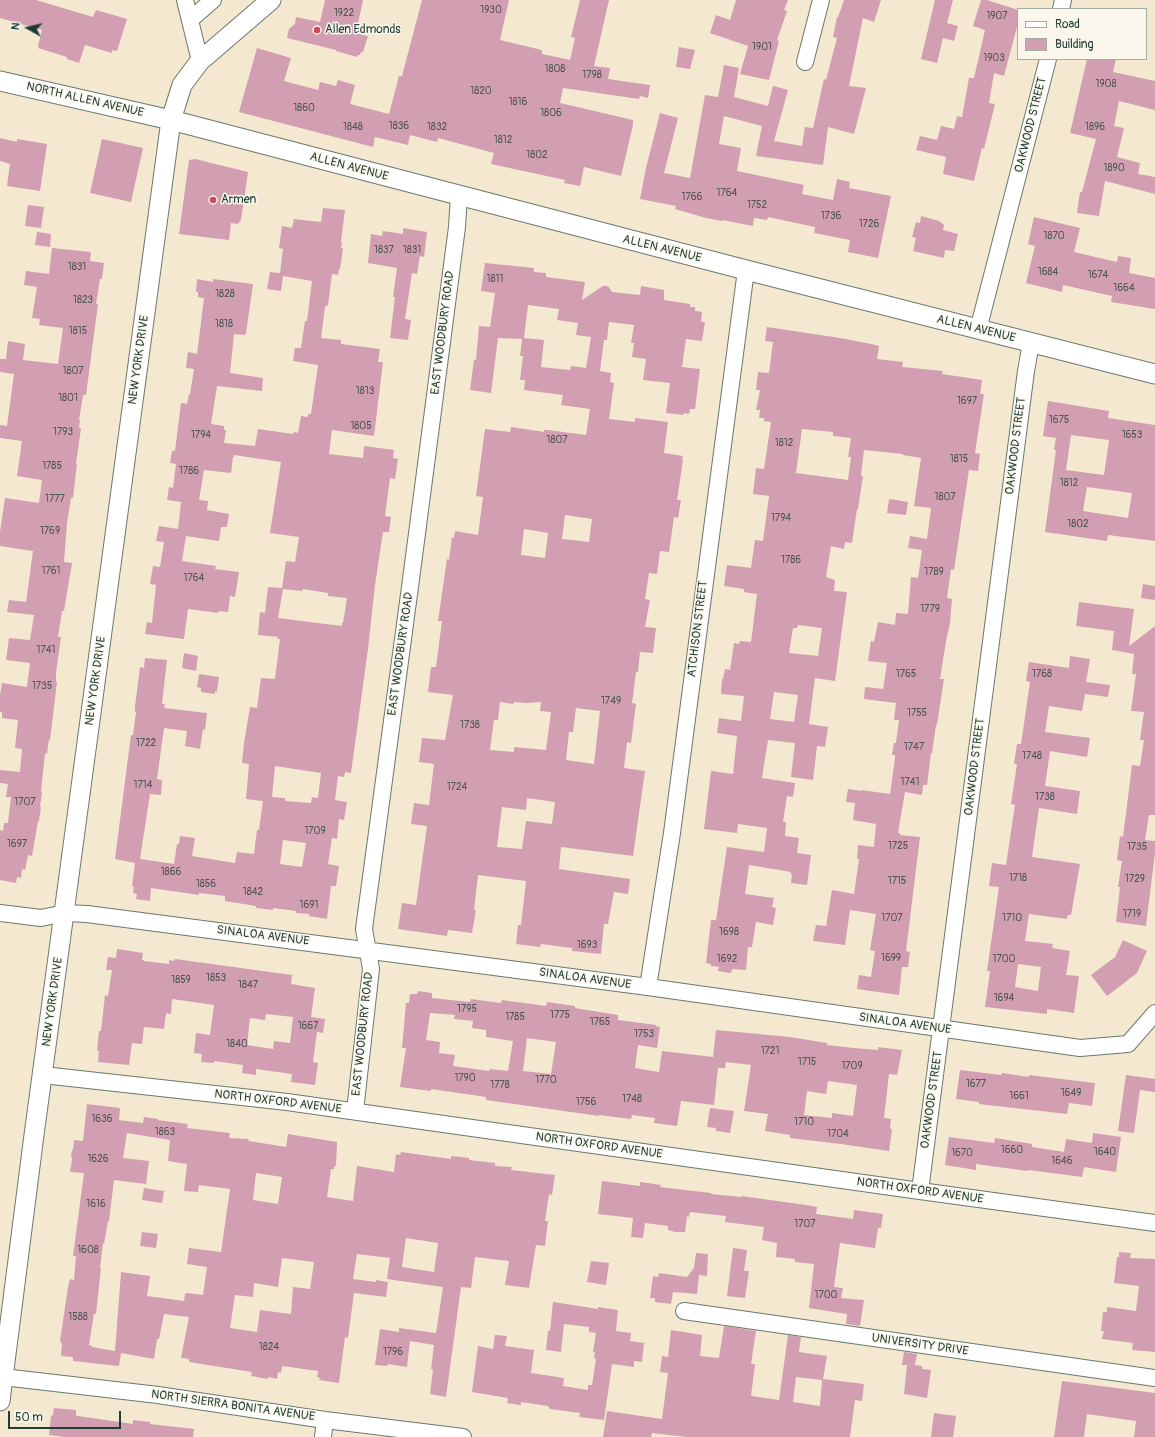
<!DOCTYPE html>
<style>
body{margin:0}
#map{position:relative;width:1155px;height:1437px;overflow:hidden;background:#f5e8d1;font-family:Pangolin,sans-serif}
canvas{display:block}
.legend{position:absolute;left:1017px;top:8px;width:130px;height:52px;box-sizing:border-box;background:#fbf7ec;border:1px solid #a3ada2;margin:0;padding:5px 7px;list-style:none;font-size:12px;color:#1f3d34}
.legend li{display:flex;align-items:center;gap:8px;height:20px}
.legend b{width:20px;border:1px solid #a3ada2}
.north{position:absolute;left:8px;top:8px;width:40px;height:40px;-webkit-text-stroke:3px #fbf7ec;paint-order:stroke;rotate:278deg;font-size:11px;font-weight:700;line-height:16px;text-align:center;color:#1f3d34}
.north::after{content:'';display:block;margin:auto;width:14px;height:18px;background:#1f3d34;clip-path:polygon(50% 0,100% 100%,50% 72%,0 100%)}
.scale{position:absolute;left:8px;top:1411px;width:113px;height:18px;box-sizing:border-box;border:2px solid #1f3d34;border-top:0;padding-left:5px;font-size:12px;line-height:14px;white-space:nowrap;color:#1f3d34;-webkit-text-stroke:3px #fbf7ec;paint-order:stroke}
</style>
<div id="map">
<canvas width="1155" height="1437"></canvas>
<ul class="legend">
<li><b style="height:5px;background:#fff"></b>Road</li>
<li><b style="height:11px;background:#d29eb2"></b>Building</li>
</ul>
<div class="north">N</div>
<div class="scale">50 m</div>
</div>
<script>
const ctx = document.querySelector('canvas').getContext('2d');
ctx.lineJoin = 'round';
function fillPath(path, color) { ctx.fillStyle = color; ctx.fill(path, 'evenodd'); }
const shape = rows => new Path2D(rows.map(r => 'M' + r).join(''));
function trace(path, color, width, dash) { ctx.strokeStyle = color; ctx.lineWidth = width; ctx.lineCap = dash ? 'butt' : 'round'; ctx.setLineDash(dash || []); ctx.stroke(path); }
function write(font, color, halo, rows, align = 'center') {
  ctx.font = font + ' Pangolin,sans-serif'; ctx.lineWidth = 3; ctx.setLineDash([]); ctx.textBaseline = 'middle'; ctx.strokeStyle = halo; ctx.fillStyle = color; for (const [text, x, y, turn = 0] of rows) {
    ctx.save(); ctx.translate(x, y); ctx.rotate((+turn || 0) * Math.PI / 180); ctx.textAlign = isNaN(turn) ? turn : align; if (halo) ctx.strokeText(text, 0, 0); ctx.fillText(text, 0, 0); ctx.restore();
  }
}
fillPath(shape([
 [0,0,36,0,93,17,96,10,127,19,117,51,112,50,112,53,85,45,79,63,67,59,67,57,38,48,39,46,38,46,42,30,0,18],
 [325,0,363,0,356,33,368,36,363,52,361,52,360,55,358,55,357,57,336,51,336,50,287,38,289,29,295,24,296,17,320,22],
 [422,0,509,0,500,40,542,50,542,54,570,60,575,38,571,37,580,0,609,0,594,66,610,68,608,79,650,85,648,98,640,96,639,99,563,88,560,103,633,120,633,125,621,176,584,167,580,186,564,183,565,180,491,164,494,153,438,138,437,142,410,135,408,145,375,137,373,147,239,112,257,48,291,58,284,81,318,90,320,82,336,86,338,80,355,85,350,104,389,114,399,76,402,76],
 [736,0,788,0,784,10,787,11,777,40,779,41,769,80,740,74,748,46,710,33,716,15,730,20],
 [844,0,881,0,874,22,863,18,849,86,866,88,854,134,828,127,823,165,756,156,762,126,724,116,719,144,741,148,737,171,804,185,802,194,833,200,837,179,850,182,849,188,891,196,878,258,848,252,850,240,814,233,815,227,768,217,767,220,754,218,753,226,722,220,722,221,706,218,675,209,676,206,640,199,646,168,660,113,678,118,664,173,690,178,705,95,718,97,724,65,739,68,734,97,768,106,773,86,788,90,774,141,802,146,805,127,813,128,824,79,826,80,837,38,833,37,837,17,838,17],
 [935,0,953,0,947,23,958,26,954,41,943,38,937,63,921,59],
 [981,0,987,0,1018,10,1018,23,1004,76,994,73,989,103,995,104,984,149,982,148,974,181,943,174,946,157,916,150,920,136,937,140,941,126,954,129,957,116,962,117,969,78,974,78,985,30,973,26],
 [679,47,695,50,690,69,676,67],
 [1087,59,1116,59,1113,72,1155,81,1155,110,1119,101,1114,126,1124,128,1117,157,1140,163,1138,174,1155,177,1155,194,1105,181,1099,216,1077,213,1080,192,1082,192,1096,139,1070,133],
 [0,138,17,142,17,139,47,144,40,191,7,186,10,164,0,161],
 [102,139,143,148,131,202,90,193],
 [189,160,195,159,248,172,241,220,238,224,231,223,229,240,179,234],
 [28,205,44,207,41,228,25,226],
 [323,208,345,210,341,241,342,242,341,248,343,248,340,269,339,269,338,275,332,274,328,305,325,307,321,338,341,340,341,344,380,349,378,362,383,362,374,436,332,430,329,454,363,458,364,446,394,450,393,458,398,459,395,479,390,478,385,516,391,517,389,532,383,532,375,585,368,649,351,773,345,772,344,777,338,776,335,800,347,802,344,820,339,819,337,839,332,838,328,864,339,866,336,886,331,886,327,919,309,916,309,914,296,913,296,911,273,908,273,910,256,908,256,906,225,901,225,896,199,893,199,895,151,888,150,901,136,899,137,894,133,893,134,887,132,886,135,863,115,859,131,735,133,735,136,712,135,712,135,706,140,667,144,668,145,658,167,660,162,704,165,704,164,708,207,713,205,730,203,729,200,749,185,746,187,731,164,728,157,779,162,780,161,795,150,794,140,859,174,864,177,844,179,844,180,836,195,838,192,856,235,863,237,852,254,854,257,830,259,830,263,801,246,799,249,764,242,763,244,743,250,707,257,708,261,678,275,679,280,639,277,639,278,637,258,635,259,622,260,612,265,613,268,587,282,588,286,561,295,562,299,537,270,533,281,462,234,455,234,457,233,457,231,473,204,470,199,500,208,501,207,510,229,514,227,527,221,527,219,541,186,536,182,561,216,566,215,569,239,572,235,597,230,596,228,612,219,611,218,613,188,609,184,639,145,634,147,622,152,623,156,585,150,584,153,566,160,567,164,542,156,541,159,526,178,529,181,502,167,500,169,487,173,488,176,464,170,463,172,451,175,451,181,403,187,404,189,394,190,394,194,369,186,368,188,352,197,354,204,298,198,297,198,292,196,292,197,279,213,282,213,279,253,284,246,333,245,335,234,334,230,373,263,378,262,391,217,386,211,424,224,426,224,430,226,430,224,443,255,446,258,429,293,434,294,432,298,433,301,416,308,417,308,414,311,414,318,365,293,361,295,348,301,348,305,321,307,321,312,281,283,276,281,291,267,289,270,272,280,273,283,249,279,248,282,226,292,228,294,219,321,222],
 [283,589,302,591,303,589,328,593,328,596,347,598,343,623,342,623,342,626,278,618],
 [275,766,321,773,318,798,312,797,311,803,285,801,285,798,272,797],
 [283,840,306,843,302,867,280,864],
 [921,216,939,221,944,225,943,230,958,234,954,251,945,250,944,258,913,251,916,238,912,237,916,222,920,223],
 [1034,217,1080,228,1074,252,1117,262,1118,256,1131,258,1129,273,1155,278,1155,309,1111,302,1112,296,1063,285,1062,292,1026,283,1035,246,1028,244],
 [403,228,427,232,424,257,420,256,417,274,412,273,405,319,411,320,408,340,390,338,395,297,393,297,397,268,368,263,371,234,382,236,383,231,403,234],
 [37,232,51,234,50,247,35,245],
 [52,248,91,252,90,261,104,263,102,279,100,279,96,304,98,304,86,395,83,395,79,420,80,420,79,428,81,428,76,464,77,464,73,498,71,498,67,523,64,562,72,563,64,611,62,611,58,637,61,637,56,673,56,682,57,682,50,740,49,739,47,754,45,753,41,792,42,792,40,807,41,807,39,821,38,821,32,856,28,855,25,870,22,869,21,878,17,877,16,883,0,880,0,830,3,831,4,823,8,823,11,797,6,797,8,784,0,783,0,770,20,772,22,749,15,748,18,720,2,718,2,712,0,712,0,695,2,683,27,687,30,663,6,660,9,638,30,640,34,615,7,612,9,600,26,602,33,551,0,546,0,532,5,498,39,503,42,480,17,476,22,441,0,438,0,425,7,426,14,374,0,372,0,359,6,359,8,341,25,344,23,360,58,364,63,328,39,325,40,319,32,318,37,287,24,285,26,271,49,274],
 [485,263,534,268,534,272,546,273,546,277,585,282,582,300,603,286,608,286,612,292,640,295,641,286,664,290,664,300,690,304,690,307,695,307,695,311,702,312,701,322,705,322,702,341,686,339,682,367,700,369,695,409,690,409,689,414,684,413,683,415,666,413,670,383,643,380,646,359,632,357,634,343,631,343,634,325,609,322,607,340,604,340,600,371,611,373,610,382,614,383,609,419,635,422,635,418,668,422,664,453,683,456,682,459,683,460,677,500,681,500,678,518,674,517,669,552,660,551,657,574,649,573,645,599,650,600,645,627,656,628,653,653,640,652,638,672,636,672,633,696,632,703,636,704,631,743,627,742,624,768,645,771,633,856,561,847,559,869,630,879,628,894,614,892,608,924,604,924,601,954,572,951,572,948,541,944,540,947,516,944,518,925,521,925,526,881,478,875,474,910,476,910,472,933,448,930,447,936,398,929,402,903,416,905,427,826,411,824,414,803,429,805,434,764,419,762,422,738,445,740,453,695,428,692,431,667,436,667,442,621,438,621,447,559,449,560,452,537,454,538,455,531,478,535,483,497,476,496,485,429,510,432,511,427,544,432,544,430,548,430,586,435,590,409,561,405,563,395,524,390,525,380,520,380,523,356,520,356,522,339,498,338,491,393,470,390,474,360,476,360,479,326,490,327,495,293,481,291],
 [528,305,559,309,557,320,578,323,576,335,591,337,586,368,571,366,570,370,541,367,544,340,524,338],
 [565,515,592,519,589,542,562,539],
 [524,529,548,533,545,558,521,555],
 [500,702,513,704,514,702,526,703,541,702,540,711,551,712,546,750,514,747,514,752,490,750,494,720,498,720],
 [576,708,600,711,594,764,566,760,569,732,573,732],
 [527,798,555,802,552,824,526,821,522,849,497,847,502,807,526,810],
 [767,327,840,338,871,344,879,346,877,359,903,362,902,367,943,371,942,374,982,380,980,394,984,394,975,453,980,454,978,471,969,470,954,570,951,569,947,598,952,599,950,623,946,641,940,679,944,679,937,725,936,725,932,753,931,753,927,785,923,785,922,795,905,792,898,833,900,833,900,835,920,837,906,951,910,952,908,967,902,967,899,995,857,989,859,975,871,977,875,951,870,950,876,914,850,910,845,945,813,941,816,925,826,926,832,890,854,894,859,859,857,859,858,845,874,847,876,824,853,820,855,803,846,802,848,789,861,791,861,790,890,794,895,758,895,755,892,755,894,743,896,743,899,720,894,720,896,703,864,699,865,687,883,689,887,663,868,661,871,641,874,642,878,622,895,625,896,613,908,614,911,577,918,578,922,550,908,548,910,536,927,539,931,508,914,506,921,458,903,455,903,454,864,450,861,476,863,476,858,509,857,509,852,543,845,542,844,549,831,546,826,577,835,580,834,591,847,592,835,681,815,678,809,724,828,727,825,747,817,746,813,780,791,777,795,743,768,740,762,778,795,783,793,797,787,796,783,822,786,822,785,836,799,838,797,853,811,855,807,885,791,883,792,874,790,874,791,872,749,865,745,894,774,898,772,907,776,908,773,925,756,922,752,947,748,947,746,970,732,969,731,973,718,971,719,967,711,966,711,964,706,963,711,920,716,920,727,847,764,852,767,828,738,824,737,833,704,829,711,771,733,774,737,736,717,733,719,718,741,721,744,696,721,694,722,679,723,679,725,669,730,670,734,643,739,644,740,641,751,642,757,594,744,592,744,589,724,586,727,565,751,568,755,540,763,541,769,496,753,494,756,468,764,469,771,422,764,421,764,418,759,418,760,410,756,410,760,390,756,390,758,372,769,373,773,342,765,341],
 [802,429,833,432,833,436,851,438,848,457,851,457,848,480,796,473],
 [798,625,822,628,818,656,789,653,793,628,797,628],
 [774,692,798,695,794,722,770,719],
 [1048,401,1109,411,1108,418,1155,425,1155,541,1108,535,1107,541,1045,532,1056,450,1054,450,1056,438,1043,436],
 [1071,435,1109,440,1104,475,1066,470],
 [1087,487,1132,493,1128,518,1083,511],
 [890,499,908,502,906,515,887,513,889,500],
 [1143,584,1155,586,1155,600,1141,598],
 [1079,602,1134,609,1129,646,1155,626,1155,815,1149,815,1145,840,1155,841,1155,853,1146,926,1116,922,1120,887,1118,887,1122,861,1117,860,1120,836,1123,837,1132,765,1140,766,1144,740,1140,740,1144,712,1131,711,1136,674,1132,674,1134,654,1112,650,1114,631,1076,626],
 [184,653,198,656,196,671,182,668],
 [1070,656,1090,659,1086,682,1110,685,1108,697,1085,694,1082,711,1049,706,1045,732,1090,738,1087,757,1050,751,1045,786,1080,791,1077,814,1039,808,1032,857,1080,864,1071,915,1068,915,1067,919,1029,914,1025,941,1053,944,1052,948,1070,951,1066,975,1079,976,1074,1013,1047,1009,1047,1014,985,1007,990,971,987,971,999,887,989,886,992,863,1006,865,1015,805,1011,804,1017,764,1014,764,1017,744,1021,744,1030,682,1026,681,1029,662,1069,668],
 [1018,964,1041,967,1038,991,1015,987],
 [199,674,219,677,217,692,215,691,215,694,201,692,201,688,197,687],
 [1123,940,1147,951,1137,973,1107,996,1091,975,1115,957],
 [117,949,143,953,142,960,144,960,144,961,169,964,169,960,174,961,175,959,292,975,291,984,315,988,311,1017,325,1019,323,1033,317,1032,313,1062,318,1063,315,1085,291,1082,292,1074,256,1069,256,1075,242,1073,243,1065,214,1061,214,1063,201,1062,202,1054,194,1053,196,1033,210,1035,214,1005,172,999,171,1014,166,1013,164,1029,144,1027,142,1044,132,1043,129,1065,98,1062,99,1051,97,1051,99,1031,101,1031,105,995,108,996,112,970,106,970,108,957,116,958],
 [266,1014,293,1017,290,1043,274,1041,273,1049,247,1045,250,1018,265,1020],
 [418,991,432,993,432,998,470,1002,471,999,501,1003,502,1000,546,1006,547,1002,575,1006,575,1008,618,1015,618,1020,656,1025,656,1026,660,1027,657,1048,638,1045,635,1068,659,1072,662,1051,713,1057,716,1030,790,1037,827,1043,827,1045,854,1048,878,1050,878,1047,902,1050,897,1075,889,1074,884,1118,891,1119,890,1128,892,1130,889,1151,841,1144,790,1138,790,1135,765,1131,768,1114,744,1111,751,1065,726,1062,725,1068,718,1068,714,1105,681,1101,677,1126,654,1123,655,1118,632,1115,631,1119,599,1115,599,1116,486,1100,486,1097,431,1089,431,1091,400,1087,406,1048,402,1048,406,1003,409,1003,410,994,417,994],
 [430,1013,455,1015,454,1019,473,1021,472,1028,486,1030,486,1037,513,1041,508,1071,490,1069,489,1071,453,1066,455,1055,439,1053,440,1042,426,1040],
 [527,1038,556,1042,551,1074,523,1071],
 [828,1081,857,1085,853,1116,832,1113,832,1118,804,1115,807,1091,826,1094],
 [960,1070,1001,1075,1002,1073,1029,1077,1029,1075,1095,1083,1092,1106,1069,1103,1067,1114,979,1104,979,1102,956,1099],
 [1126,1075,1155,1079,1155,1092,1140,1090,1134,1133,1118,1131],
 [87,1104,120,1108,119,1120,143,1123,144,1117,158,1119,158,1120,188,1124,187,1128,230,1133,229,1138,248,1139,249,1141,286,1147,288,1134,337,1142,336,1166,334,1166,334,1169,331,1169,327,1197,353,1201,357,1166,394,1172,396,1154,400,1155,401,1152,451,1159,451,1156,469,1158,469,1160,495,1163,495,1166,512,1167,511,1170,555,1175,552,1195,549,1194,545,1221,548,1221,545,1246,536,1245,529,1288,505,1285,509,1261,475,1257,471,1288,461,1287,446,1397,430,1394,433,1369,431,1369,434,1345,410,1341,407,1367,388,1364,387,1366,375,1365,380,1329,399,1332,399,1328,436,1333,443,1287,387,1279,390,1258,357,1254,353,1279,376,1282,376,1280,388,1282,386,1297,354,1293,348,1338,345,1337,339,1383,319,1380,320,1378,317,1377,318,1371,282,1366,281,1373,278,1372,277,1379,268,1377,268,1379,251,1376,252,1372,189,1362,189,1359,181,1358,189,1317,164,1314,159,1339,157,1339,154,1359,121,1353,119,1366,73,1361,73,1357,61,1356,62,1344,60,1341,68,1287,70,1279,74,1280,76,1256,73,1256,84,1173,70,1172,72,1160,71,1154,73,1149,74,1140,83,1141],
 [127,1133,170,1140,168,1161,187,1164,184,1191,198,1192,199,1185,230,1189,221,1252,189,1248,187,1264,207,1267,203,1295,187,1293,185,1294,184,1301,147,1296,150,1276,121,1272,115,1351,92,1347,92,1346,89,1345,94,1314,96,1314,101,1268,100,1268,103,1243,104,1244,108,1221,109,1221,114,1180,146,1184,149,1161,123,1158],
 [256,1173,282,1177,278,1204,253,1200],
 [406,1238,438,1243,434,1272,402,1267],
 [282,1258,314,1262,310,1289,293,1287,291,1314,260,1310,257,1332,230,1328,235,1295,253,1297,254,1283,278,1287],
 [710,1108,734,1111,730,1133,716,1131,716,1128,707,1127],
 [1093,1133,1121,1137,1116,1172,1084,1167,1082,1177,1029,1170,1028,1171,976,1164,976,1170,945,1165,949,1137,994,1143,995,1138,1032,1144,1032,1147,1064,1152,1066,1139,1092,1143],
 [602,1181,640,1186,640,1182,661,1185,660,1187,711,1193,711,1194,741,1197,741,1196,806,1205,817,1207,816,1214,853,1219,854,1210,883,1214,881,1228,878,1228,875,1248,840,1243,834,1287,843,1288,841,1298,864,1300,860,1326,846,1324,847,1314,809,1308,814,1264,795,1262,795,1259,776,1257,777,1243,762,1240,764,1227,725,1222,726,1216,690,1212,689,1217,687,1216,685,1232,675,1232,668,1230,668,1226,645,1223,643,1238,631,1237,633,1218,598,1214],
 [144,1188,164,1191,162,1203,142,1200],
 [142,1232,158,1234,156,1248,140,1246],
 [733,1248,747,1250,744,1271,749,1271,745,1298,727,1296],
 [1119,1252,1131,1253,1130,1258,1155,1259,1155,1352,1132,1350,1133,1343,1102,1339,1104,1331,1101,1331,1103,1312,1107,1312,1107,1307,1136,1311,1139,1286,1114,1283,1117,1257,1119,1257],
 [696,1253,708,1254,707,1276,699,1275,697,1294,673,1292,671,1304,655,1302,655,1298,650,1298,653,1276,658,1277,659,1273,687,1277,694,1268],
 [591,1261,609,1263,606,1285,587,1282],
 [553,1302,598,1309,598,1307,618,1310,616,1331,631,1333,630,1341,644,1343,642,1362,634,1361,634,1367,612,1364,604,1420,579,1417,580,1413,550,1409,548,1406,521,1402,521,1405,507,1403,508,1398,472,1392,478,1346,493,1349,495,1335,507,1336,505,1346,534,1350,531,1373,564,1378,563,1386,588,1390,588,1385,592,1385,596,1359,594,1358,595,1352,593,1352,596,1333,589,1332,589,1327,564,1324,561,1352,546,1350,548,1331,550,1331],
 [724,1326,756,1331,751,1364,755,1364,751,1396,779,1400,788,1335,801,1337,799,1352,827,1356,823,1379,864,1384,862,1401,855,1400,850,1437,687,1437,652,1433,651,1437,603,1437,607,1411,662,1419,668,1373,660,1372,662,1356,668,1357,671,1330,702,1335,700,1356,719,1358],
 [796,1377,822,1380,820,1406,793,1402],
 [904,1352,917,1354,915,1365,922,1366,922,1369,931,1370,927,1398,904,1394,907,1365,902,1365],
 [1062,1381,1155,1393,1155,1437,1134,1437,1136,1421,1087,1414,1084,1437,1054,1437],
 [54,1408,76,1410,76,1415,78,1416,133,1424,133,1420,150,1422,150,1424,194,1429,193,1437,64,1437,49,1435,51,1416,53,1415],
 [934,1413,956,1416,953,1437,931,1437]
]), '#d29eb2');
const minor = shape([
 [185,0,200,61],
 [1061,9,1063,0],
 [190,20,213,0],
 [805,62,821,0],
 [978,330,1048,59],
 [0,913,41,918,65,913,87,914,648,987,1080,1048,1128,1044,1155,1013],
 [648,987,672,833,746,270],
 [43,1075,287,1102,920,1191,1155,1223],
 [355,1111,371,969,364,929,410,587,457,227,459,196],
 [920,1191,1026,371,1031,343],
 [684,1311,1155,1378],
 [3,1377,158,1395,325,1420,463,1437],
 [323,1437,325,1420]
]);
const tertiary = shape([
 [0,81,171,120,746,270,1155,374],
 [0,1401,34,1135,171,120,182,85,200,61,271,0]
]);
trace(minor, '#6a796b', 18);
trace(tertiary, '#6a796b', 21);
trace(minor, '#fff', 16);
trace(tertiary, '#fff', 19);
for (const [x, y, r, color] of [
 [317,30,4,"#d1495b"],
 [213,200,4,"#d1495b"]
]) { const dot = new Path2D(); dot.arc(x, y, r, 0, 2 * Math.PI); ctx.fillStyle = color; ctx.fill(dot); trace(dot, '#fbf7ec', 1.5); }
write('10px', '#4c5554', null, [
 ["1930",491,10],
 ["1922",344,13],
 ["1907",997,16],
 ["1901",762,47],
 ["1903",994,58],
 ["1808",555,69],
 ["1798",592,75],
 ["1908",1106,84],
 ["1820",481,91],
 ["1816",518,102],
 ["1860",304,108],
 ["1806",551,113],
 ["1836",399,126],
 ["1848",353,127],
 ["1832",437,127],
 ["1896",1095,127],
 ["1812",503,140],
 ["1802",537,155],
 ["1890",1114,168],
 ["1764",727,193],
 ["1766",692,197],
 ["1752",757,205],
 ["1736",831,216],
 ["1726",869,224],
 ["1870",1054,236],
 ["1837",384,250],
 ["1831",412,250],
 ["1831",77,267],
 ["1684",1048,272],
 ["1674",1098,275],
 ["1811",495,279],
 ["1664",1124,288],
 ["1828",225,294],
 ["1823",83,300],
 ["1818",224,324],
 ["1815",78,331],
 ["1807",73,371],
 ["1813",365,391],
 ["1801",68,398],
 ["1697",967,401],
 ["1675",1059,420],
 ["1805",361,426],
 ["1793",63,432],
 ["1794",201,435],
 ["1653",1132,435],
 ["1807",557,440],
 ["1812",784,443],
 ["1815",959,459],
 ["1785",52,466],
 ["1786",189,471],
 ["1812",1069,483],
 ["1807",945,497],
 ["1777",55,499],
 ["1794",781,518],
 ["1802",1078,524],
 ["1769",50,531],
 ["1786",791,560],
 ["1761",51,571],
 ["1789",934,572],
 ["1764",194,578],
 ["1779",930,609],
 ["1741",46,650],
 ["1765",906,674],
 ["1768",1042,674],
 ["1735",42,686],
 ["1749",611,701],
 ["1755",917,713],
 ["1738",470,725],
 ["1722",146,743],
 ["1747",914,747],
 ["1748",1032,756],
 ["1741",910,782],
 ["1714",143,785],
 ["1724",457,787],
 ["1738",1045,797],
 ["1707",25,802],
 ["1709",315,831],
 ["1697",17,844],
 ["1725",898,846],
 ["1735",1137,847],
 ["1866",171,872],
 ["1718",1018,878],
 ["1729",1135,879],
 ["1715",897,881],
 ["1856",206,884],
 ["1842",253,892],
 ["1691",309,905],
 ["1719",1132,914],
 ["1707",892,918],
 ["1710",1012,918],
 ["1698",729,932],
 ["1693",587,945],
 ["1699",891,958],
 ["1692",727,959],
 ["1700",1004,959],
 ["1853",216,978],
 ["1859",181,980],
 ["1847",248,985],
 ["1694",1004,998],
 ["1795",467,1009],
 ["1775",560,1015],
 ["1785",515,1017],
 ["1765",600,1022],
 ["1667",308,1026],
 ["1753",644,1034],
 ["1840",237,1044],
 ["1721",770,1051],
 ["1715",807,1062],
 ["1709",852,1066],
 ["1790",465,1078],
 ["1770",546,1080],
 ["1677",976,1084],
 ["1778",500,1085],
 ["1649",1071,1093],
 ["1661",1019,1096],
 ["1748",632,1099],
 ["1756",586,1102],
 ["1636",102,1119],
 ["1710",804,1122],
 ["1863",165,1132],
 ["1704",838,1134],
 ["1660",1012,1150],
 ["1640",1105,1152],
 ["1670",962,1153],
 ["1626",98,1159],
 ["1646",1062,1161],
 ["1616",96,1204],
 ["1707",805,1224],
 ["1608",88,1250],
 ["1700",826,1295],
 ["1588",78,1317],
 ["1824",269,1347],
 ["1796",393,1352]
]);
write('12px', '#1f3d34', '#fbf7ec', [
 ["Allen Edmonds",325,30],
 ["Armen",221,200]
], 'left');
write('12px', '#1f3d34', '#fbf7ec', [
 ["NORTH ALLEN AVENUE",85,100,13],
 ["OAKWOOD STREET",1031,125,-76],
 ["ALLEN AVENUE",349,167,15],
 ["ALLEN AVENUE",662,249,14],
 ["ALLEN AVENUE",976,329,14],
 ["EAST WOODBURY ROAD",443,333,-83],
 ["NEW YORK DRIVE",139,360,-82],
 ["OAKWOOD STREET",1016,446,-83],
 ["ATCHISON STREET",698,629,-83],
 ["EAST WOODBURY ROAD",401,654,-82],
 ["NEW YORK DRIVE",96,681,-82],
 ["OAKWOOD STREET",975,767,-83],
 ["SINALOA AVENUE",263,936,7],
 ["SINALOA AVENUE",585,979,8],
 ["NEW YORK DRIVE",53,1002,-82],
 ["SINALOA AVENUE",905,1024,8],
 ["EAST WOODBURY ROAD",363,1034,-84],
 ["OAKWOOD STREET",932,1100,-82],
 ["NORTH OXFORD AVENUE",278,1102,7],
 ["NORTH OXFORD AVENUE",599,1146,8],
 ["NORTH OXFORD AVENUE",920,1191,8],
 ["UNIVERSITY DRIVE",920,1345,8],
 ["NORTH SIERRA BONITA AVENUE",233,1406,8]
]);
</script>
